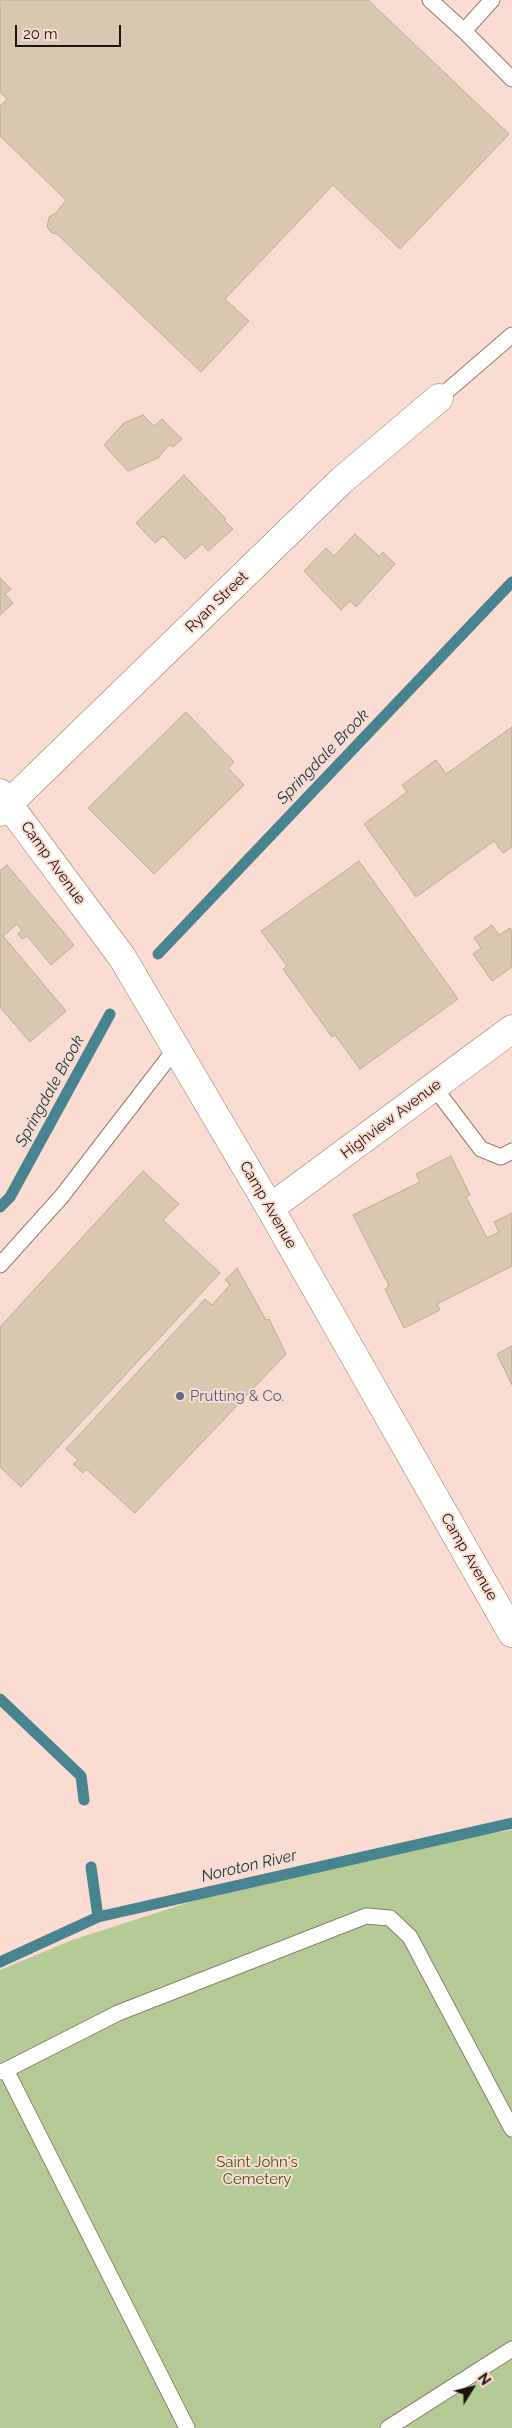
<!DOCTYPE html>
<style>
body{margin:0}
#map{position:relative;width:512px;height:2428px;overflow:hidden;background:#fbdcd2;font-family:Raleway,sans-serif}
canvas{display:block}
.north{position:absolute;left:447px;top:2363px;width:50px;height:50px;-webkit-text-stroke:4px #fbdcd2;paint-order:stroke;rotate:54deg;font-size:14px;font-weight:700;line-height:20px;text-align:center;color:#1c120e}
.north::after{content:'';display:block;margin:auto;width:18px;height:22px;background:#1c120e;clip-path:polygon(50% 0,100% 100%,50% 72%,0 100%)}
.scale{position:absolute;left:15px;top:25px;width:106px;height:22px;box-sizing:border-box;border:2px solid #1c120e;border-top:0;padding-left:6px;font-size:15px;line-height:18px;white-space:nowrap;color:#1c120e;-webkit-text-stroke:4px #fbdcd2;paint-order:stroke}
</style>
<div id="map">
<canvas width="512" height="2428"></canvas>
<div class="north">N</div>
<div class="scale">20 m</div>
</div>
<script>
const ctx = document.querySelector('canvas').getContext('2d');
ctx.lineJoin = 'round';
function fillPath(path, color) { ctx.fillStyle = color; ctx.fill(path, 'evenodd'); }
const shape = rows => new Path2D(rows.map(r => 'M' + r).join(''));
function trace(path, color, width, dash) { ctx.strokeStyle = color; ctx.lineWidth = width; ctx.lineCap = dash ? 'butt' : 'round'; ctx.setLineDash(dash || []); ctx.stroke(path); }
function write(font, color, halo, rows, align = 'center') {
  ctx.font = font + ' Raleway,sans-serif'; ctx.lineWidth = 4; ctx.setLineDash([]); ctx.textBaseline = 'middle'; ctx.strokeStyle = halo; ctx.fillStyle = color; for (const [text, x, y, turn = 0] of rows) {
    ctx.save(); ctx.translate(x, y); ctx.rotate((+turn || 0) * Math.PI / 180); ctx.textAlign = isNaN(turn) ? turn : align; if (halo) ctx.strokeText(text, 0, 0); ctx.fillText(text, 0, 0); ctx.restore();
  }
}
fillPath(shape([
 [512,1830,512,2428,0,2428,0,1970,72,1940,299,1867]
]), '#b5cb95');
trace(shape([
 [158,954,512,582],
 [0,1207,10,1197,110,1014],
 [0,1699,81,1776,84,1800],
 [91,1867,98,1917],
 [0,1962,98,1917,512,1823]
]), '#488390', 11);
const building = shape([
 [0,0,368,0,509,134,400,249,333,185,225,299,249,321,201,372,57,234,52,233,47,227,49,217,56,213,66,200,0,136,0,106,7,99,0,92,0,0],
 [143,415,154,426,162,419,182,439,173,447,169,445,158,458,128,471,104,445,124,423,143,415],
 [184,475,226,519,224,520,233,529,208,551,202,544,185,559,163,536,155,543,136,523,184,475],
 [355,534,379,556,383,552,395,564,356,607,350,601,341,610,304,571,326,548,334,556,355,534],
 [0,578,11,589,5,594,13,603,0,615,0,578],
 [186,712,234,762,228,768,244,785,154,874,88,808,186,712],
 [512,727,512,847,503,853,494,841,416,897,364,824,407,792,402,785,436,760,446,774,512,727],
 [359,861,458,999,360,1069,335,1035,332,1037,283,969,287,966,261,931,359,861],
 [7,865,74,945,51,965,27,936,22,939,18,934,22,931,17,924,3,936,66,1011,30,1042,0,1007,0,871,7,865],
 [492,925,499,935,510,928,512,931,512,967,492,981,473,954,481,948,474,938,492,925],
 [451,1156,470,1195,466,1197,487,1238,499,1232,494,1222,512,1213,512,1266,437,1304,440,1310,404,1328,385,1289,389,1286,353,1215,420,1182,416,1174,451,1156],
 [143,1171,179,1204,163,1220,220,1273,21,1487,0,1467,0,1327,143,1171],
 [237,1268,266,1320,269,1319,286,1354,135,1513,86,1469,83,1473,73,1464,78,1460,66,1449,205,1299,212,1305,230,1285,225,1280,237,1268],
 [512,1346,512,1385,497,1354,512,1346]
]);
fillPath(building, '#d9c7b0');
trace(building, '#bdab94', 1);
const service = shape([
 [430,0,464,31],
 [492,0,464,31,512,79],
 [439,398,512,335],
 [434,1087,481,1149,501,1157,512,1151],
 [0,1265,62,1196,176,1048],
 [6,2070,118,2013,366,1916,390,1918,410,1937,512,2129],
 [0,2072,6,2070,187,2428],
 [388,2428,512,2349]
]);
const minor = shape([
 [0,812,341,481,439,398],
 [270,1208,512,1029]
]);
const tertiary = shape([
 [0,793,122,957,270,1208,512,1633]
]);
trace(service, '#957a70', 17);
trace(minor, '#957a70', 29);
trace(tertiary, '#957a70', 29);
trace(service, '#fff', 15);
trace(minor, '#fff', 28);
trace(tertiary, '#fff', 28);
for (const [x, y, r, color] of [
 [180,1396,5,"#5c6f8a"]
]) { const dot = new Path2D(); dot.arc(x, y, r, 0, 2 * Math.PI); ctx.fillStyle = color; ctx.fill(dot); trace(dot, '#fbdcd2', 2); }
write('15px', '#1c120e', '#fbdcd2', [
 ["Ryan Street",217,602,-44],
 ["Camp Avenue",53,863,54],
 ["Highview Avenue",391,1119,-37],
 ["Camp Avenue",268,1205,60],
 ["Camp Avenue",469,1557,60]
]);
write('15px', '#4e5e75', '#fbdcd2', [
 ["Prutting & Co.",190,1396]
], 'left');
write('15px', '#415713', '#fbdcd2', [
 ["Saint John's",257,2162],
 ["Cemetery",257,2179]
]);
write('italic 16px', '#0e3841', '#fbdcd2', [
 ["Springdale Brook",323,757,-46],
 ["Springdale Brook",50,1091,-61],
 ["Noroton River",249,1866,-13]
]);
</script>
